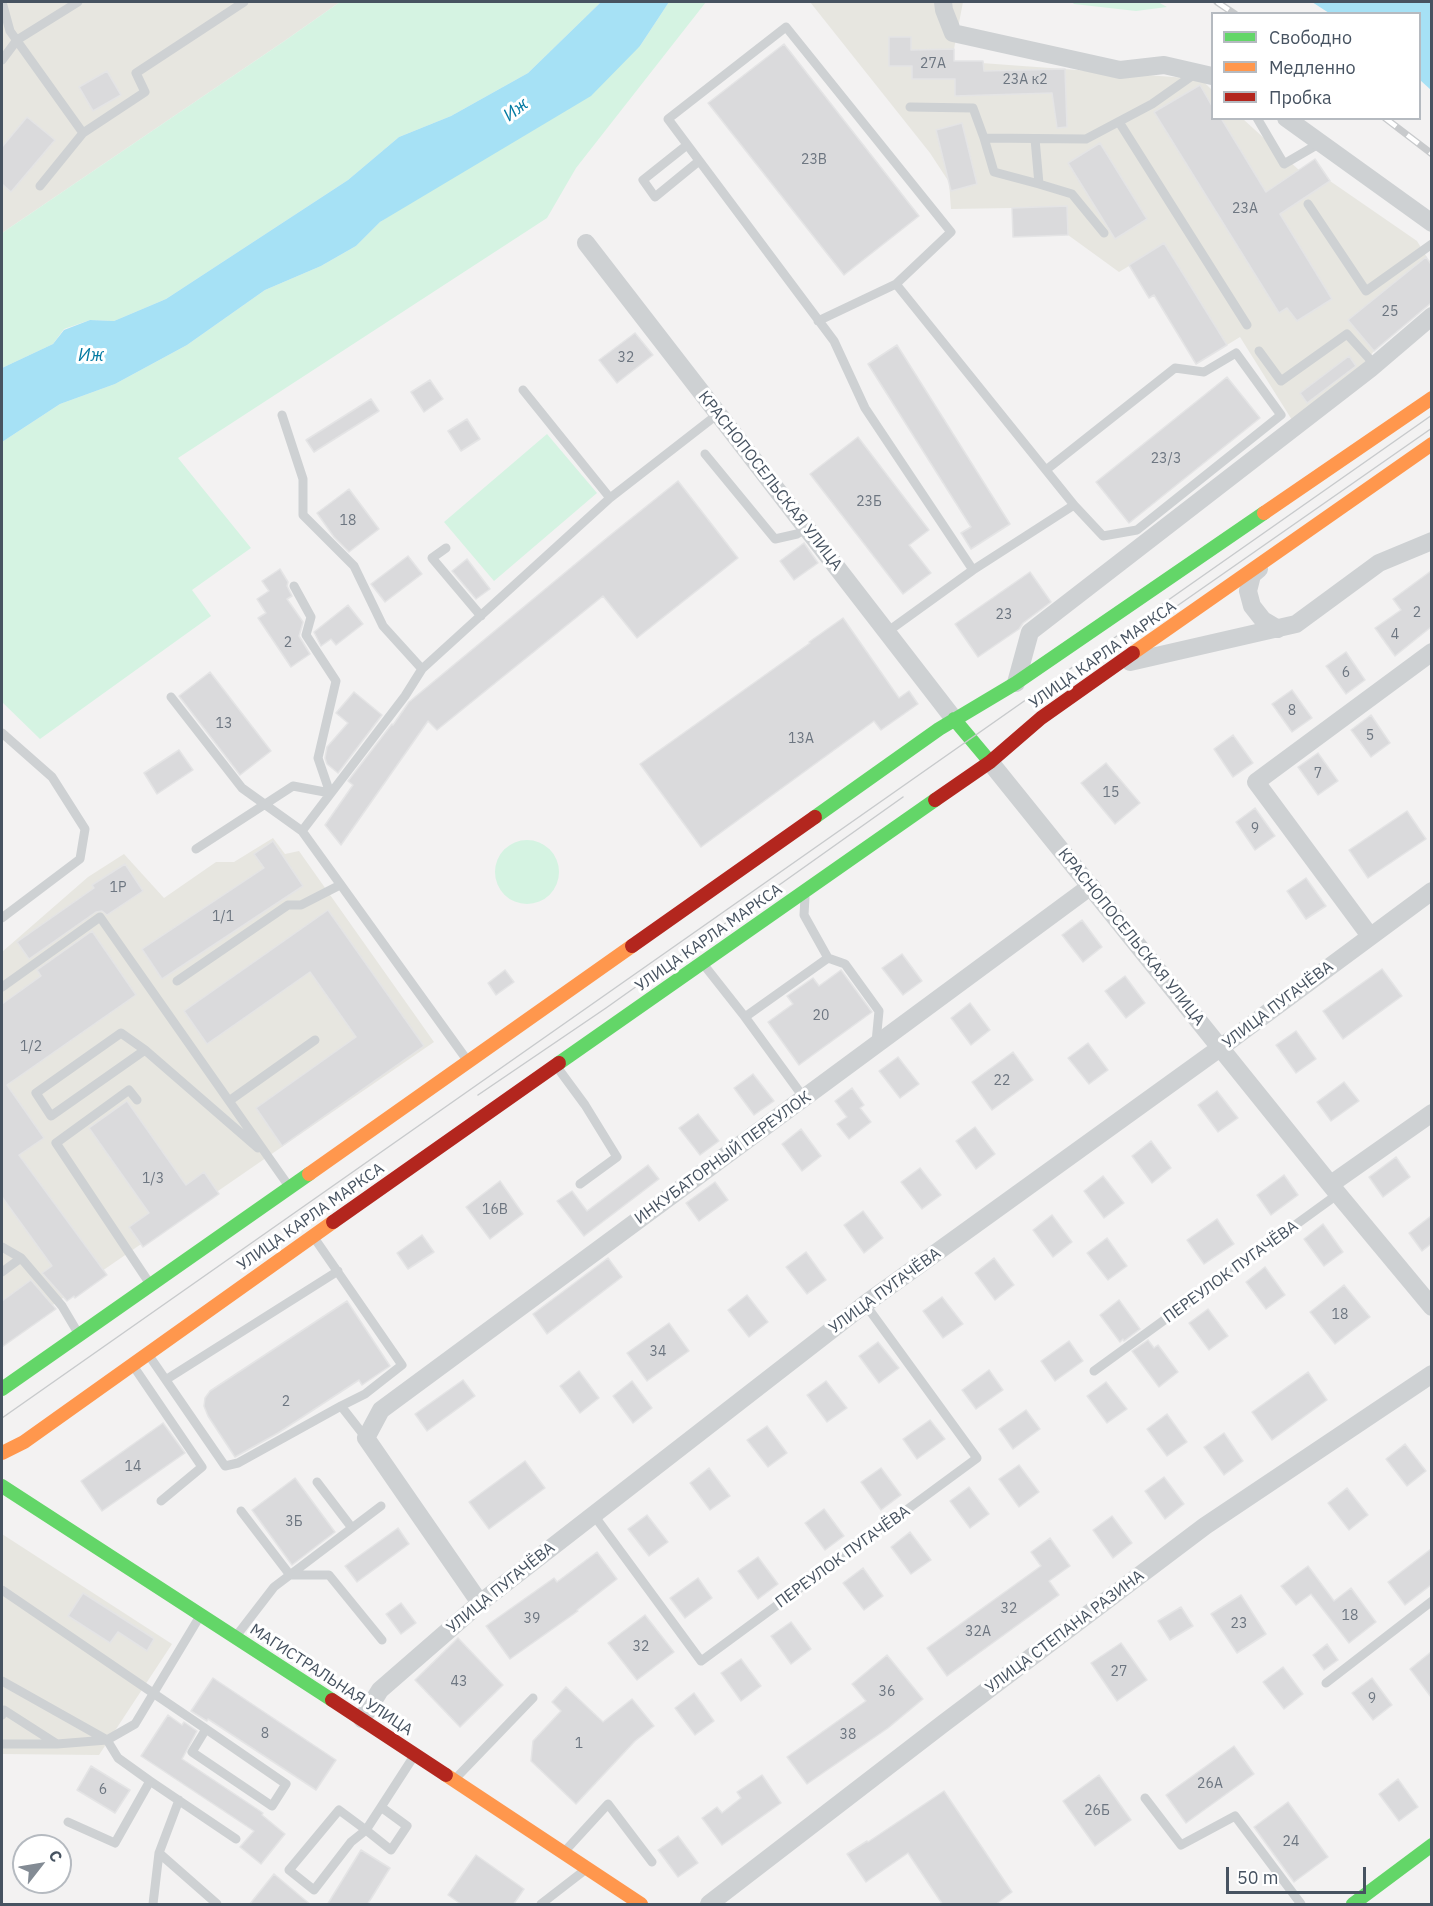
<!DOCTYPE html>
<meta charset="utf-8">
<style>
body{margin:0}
#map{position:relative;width:1433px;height:1906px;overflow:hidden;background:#f3f2f2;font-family:"IBM Plex Sans",sans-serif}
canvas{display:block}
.frame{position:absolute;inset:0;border:3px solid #475361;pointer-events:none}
.legend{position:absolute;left:1211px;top:12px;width:210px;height:108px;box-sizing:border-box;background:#fff;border:2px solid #b5bac0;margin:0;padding:8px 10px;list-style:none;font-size:18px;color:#475361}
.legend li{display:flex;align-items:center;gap:12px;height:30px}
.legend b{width:30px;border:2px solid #b5bac0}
.north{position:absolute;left:12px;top:1834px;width:60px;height:60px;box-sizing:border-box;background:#fff;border:2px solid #b5bac0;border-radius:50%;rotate:59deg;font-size:16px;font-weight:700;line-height:24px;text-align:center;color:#475361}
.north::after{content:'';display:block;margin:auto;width:21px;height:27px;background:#838b94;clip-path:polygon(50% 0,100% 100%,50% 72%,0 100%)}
.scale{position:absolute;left:1226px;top:1867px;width:140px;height:27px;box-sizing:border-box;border:3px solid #475361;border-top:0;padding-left:8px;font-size:18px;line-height:21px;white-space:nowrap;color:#475361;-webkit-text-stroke:4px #fff;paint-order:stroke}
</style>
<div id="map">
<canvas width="1433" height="1906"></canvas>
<div class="frame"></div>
<ul class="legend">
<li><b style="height:8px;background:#63d668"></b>Свободно</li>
<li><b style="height:8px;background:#ff974d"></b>Медленно</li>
<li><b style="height:8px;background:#b3261e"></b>Пробка</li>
</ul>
<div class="north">С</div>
<div class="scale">50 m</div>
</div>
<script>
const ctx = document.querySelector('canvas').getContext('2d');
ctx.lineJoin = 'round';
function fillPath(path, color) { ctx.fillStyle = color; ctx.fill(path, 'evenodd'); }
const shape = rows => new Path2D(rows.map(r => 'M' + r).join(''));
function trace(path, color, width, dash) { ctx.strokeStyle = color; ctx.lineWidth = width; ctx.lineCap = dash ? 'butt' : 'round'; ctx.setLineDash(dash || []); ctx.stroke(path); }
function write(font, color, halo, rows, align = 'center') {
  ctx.font = font + ' "IBM Plex Sans",sans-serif'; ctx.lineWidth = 6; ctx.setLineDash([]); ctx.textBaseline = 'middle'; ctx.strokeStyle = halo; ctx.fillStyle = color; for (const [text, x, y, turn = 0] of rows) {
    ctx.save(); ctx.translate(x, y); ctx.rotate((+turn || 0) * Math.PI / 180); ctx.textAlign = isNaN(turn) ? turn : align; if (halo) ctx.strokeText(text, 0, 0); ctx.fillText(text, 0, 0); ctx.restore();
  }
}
fillPath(shape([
 [2,2,340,2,283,42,2,233],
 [810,2,963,2,954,49,954,61,1201,79,1212,90,1212,118,1243,119,1299,170,1315,159,1330,181,1417,241,1431,264,1431,303,1374,351,1359,370,1292,420,1240,337,1196,364,1154,295,1149,298,1129,266,1119,272,1068,235,1013,237,1012,208,951,209,949,182,930,153],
 [273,838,285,854,299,851,434,1042,2,1340,2,952,88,877,124,854,164,898,216,862,234,862],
 [2,1534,172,1644,99,1755,2,1754]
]), '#e7e6e0');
fillPath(shape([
 [340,2,601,2,528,73,451,116,399,137,348,180,166,299,114,321,90,320,64,329,53,344,2,368,2,233,283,42],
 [669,2,706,2,576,168,547,218,178,458,251,548,192,590,211,616,40,739,2,702,2,442,60,404,115,384,187,345,265,290,321,266,356,246,380,222,640,46],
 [1072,2,1158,2,1167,7,1136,11,1074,4],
 [547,434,597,493,494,581,444,522],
 '495 872a32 32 0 1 1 64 0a32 32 0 1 1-64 0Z'
]), '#d5f3e2');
fillPath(shape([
 [601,2,669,2,640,46,591,96,380,222,356,246,321,266,265,290,187,345,115,384,60,404,2,442,2,368,53,344,64,330,90,320,114,321,166,299,348,180,399,137,451,116,528,73],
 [1312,2,1431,2,1431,90,1420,80,1420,14,1329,13]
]), '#a6e1f5');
const building = shape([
 [889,37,911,37,911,50,954,49,954,61,983,61,984,71,1065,69,1067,127,1057,128,1052,93,955,96,955,79,912,79,912,66,889,66,889,37],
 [784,44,919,216,844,275,708,103,784,44],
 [107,71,121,95,93,111,79,87,107,71],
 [1200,85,1212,106,1212,118,1221,118,1266,192,1315,159,1330,181,1280,214,1332,299,1297,321,1287,308,1279,313,1154,112,1200,85],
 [27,117,55,140,11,192,2,184,2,147,27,117],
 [962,123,977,184,951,191,936,130,962,123],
 [1100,143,1147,219,1115,239,1068,163,1100,143],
 [1067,206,1068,235,1013,237,1012,208,1067,206],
 [1164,243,1227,345,1196,364,1154,295,1149,298,1129,265,1164,243],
 [1426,257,1431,264,1431,303,1374,351,1348,320,1426,257],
 [635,333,653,355,617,383,599,360,635,333],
 [897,345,1010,524,971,549,961,533,971,527,868,364,897,345],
 [1349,356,1356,366,1307,403,1300,393,1349,356],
 [1227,377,1260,418,1129,523,1096,482,1227,377],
 [430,380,443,399,424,412,411,392,430,380],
 [371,399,379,411,314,452,306,440,371,399],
 [467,419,480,439,461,451,448,431,467,419],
 [858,437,929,530,909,545,931,573,903,594,810,474,858,437],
 [678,481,738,558,637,638,603,596,437,730,428,721,341,845,325,825,353,785,348,781,392,724,393,725,409,702,608,537,678,481],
 [349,489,379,529,349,552,334,537,317,513,349,489],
 [804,543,818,563,794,580,780,561,804,543],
 [408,556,422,574,385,602,371,584,408,556],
 [467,559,490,589,476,599,452,571,467,559],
 [280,569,288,582,287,586,292,596,287,599,303,622,299,636,310,654,291,667,258,618,266,613,257,599,269,591,262,581,280,569],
 [1431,571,1431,627,1395,656,1375,628,1401,610,1393,599,1431,571],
 [1030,572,1051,602,1023,623,1019,629,978,657,955,624,1030,572],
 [348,605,363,624,336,645,331,639,321,646,314,632,348,605],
 [843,618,899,698,909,691,918,704,881,730,874,721,701,847,640,764,810,643,809,642,843,618],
 [1346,652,1365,680,1346,694,1326,666,1346,652],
 [210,672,271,751,240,775,179,696,210,672],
 [1292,690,1312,718,1292,732,1272,704,1292,690],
 [354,692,382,715,338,773,327,764,325,758,327,747,348,723,336,713,354,692],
 [1371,715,1390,743,1371,757,1351,730,1371,715],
 [1233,735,1253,763,1233,777,1214,749,1233,735],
 [179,750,193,770,157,794,144,773,179,750],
 [1318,753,1338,781,1318,795,1298,767,1318,753],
 [1106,763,1140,803,1115,824,1081,783,1106,763],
 [1255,808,1275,836,1255,850,1236,822,1255,808],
 [1407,811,1426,839,1368,878,1349,850,1407,811],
 [273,841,303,886,162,979,142,949,264,868,254,854,273,841],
 [125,864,143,891,107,915,102,911,96,912,29,959,17,942,94,888,92,885,125,864],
 [1306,878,1326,906,1306,919,1287,891,1306,878],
 [328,910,424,1046,282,1146,256,1108,356,1037,310,972,207,1044,184,1011,328,910],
 [1082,920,1102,947,1083,962,1062,935,1082,920],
 [92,931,136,995,7,1085,44,1138,19,1155,107,1275,75,1298,74,1296,67,1301,42,1273,52,1266,2,1197,2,1004,41,976,37,970,92,931],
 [902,954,922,981,903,995,882,968,902,954],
 [1382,969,1402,996,1343,1039,1323,1011,1382,969],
 [505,970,514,982,496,995,488,983,505,970],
 [841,970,872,1012,799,1065,768,1022,793,1004,787,996,813,978,819,986,841,970],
 [1125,976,1145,1003,1126,1018,1105,991,1125,976],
 [970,1003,990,1030,971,1045,951,1018,970,1003],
 [1296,1031,1316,1059,1296,1073,1276,1045,1296,1031],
 [1088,1043,1108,1070,1089,1084,1068,1058,1088,1043],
 [1013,1052,1033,1080,992,1110,972,1082,1013,1052],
 [898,1057,919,1084,900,1098,879,1071,898,1057],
 [753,1074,774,1101,754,1115,734,1088,753,1074],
 [1344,1082,1359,1101,1331,1121,1317,1102,1344,1082],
 [852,1088,864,1105,860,1108,871,1122,849,1139,837,1124,847,1117,835,1101,852,1088],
 [1217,1091,1238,1118,1218,1132,1198,1105,1217,1091],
 [127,1101,186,1185,204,1172,219,1194,143,1247,129,1227,149,1213,89,1128,127,1101],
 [698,1114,719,1141,700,1155,679,1128,698,1114],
 [975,1127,995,1154,976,1169,956,1141,975,1127],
 [801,1129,821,1156,802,1171,782,1144,801,1129],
 [1151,1141,1171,1168,1152,1183,1132,1156,1151,1141],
 [1396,1157,1410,1177,1383,1197,1369,1177,1396,1157],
 [648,1165,659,1179,584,1236,557,1201,572,1191,587,1211,648,1165],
 [920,1168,941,1195,922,1209,901,1182,920,1168],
 [1284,1175,1298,1195,1271,1215,1257,1195,1284,1175],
 [1103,1176,1124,1203,1104,1218,1084,1191,1103,1176],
 [500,1181,523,1214,490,1239,466,1207,500,1181],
 [715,1182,728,1200,699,1221,686,1203,715,1182],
 [863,1211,883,1238,864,1253,844,1225,863,1211],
 [1052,1215,1072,1242,1053,1257,1033,1230,1052,1215],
 [1431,1216,1431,1244,1422,1251,1409,1233,1431,1216],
 [1217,1219,1234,1244,1204,1264,1187,1240,1217,1219],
 [1323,1224,1343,1252,1324,1266,1304,1239,1323,1224],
 [422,1235,434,1252,408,1269,397,1253,422,1235],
 [1107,1238,1127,1266,1108,1280,1087,1253,1107,1238],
 [806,1252,826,1280,807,1294,786,1267,806,1252],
 [608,1258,622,1277,547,1334,533,1314,608,1258],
 [994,1258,1014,1285,995,1300,975,1273,994,1258],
 [1265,1267,1285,1295,1266,1309,1246,1282,1265,1267],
 [31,1280,56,1309,2,1347,2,1301,31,1280],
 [1344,1285,1370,1317,1335,1344,1310,1312,1344,1285],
 [747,1295,768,1322,749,1337,728,1310,747,1295],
 [942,1297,963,1324,943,1338,923,1311,942,1297],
 [1119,1300,1140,1329,1124,1341,1123,1339,1120,1342,1100,1315,1119,1300],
 [347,1301,390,1366,362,1385,359,1380,278,1433,235,1457,208,1416,204,1406,205,1398,210,1391,347,1301],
 [1208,1309,1228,1336,1209,1350,1189,1323,1208,1309],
 [669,1323,689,1351,647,1381,627,1353,669,1323],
 [1148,1340,1154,1348,1158,1345,1178,1372,1159,1387,1132,1351,1148,1340],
 [1069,1341,1083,1361,1055,1381,1041,1361,1069,1341],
 [878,1342,899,1368,879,1383,859,1356,878,1342],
 [989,1370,1003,1390,976,1409,962,1390,989,1370],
 [579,1371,599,1398,580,1413,560,1386,579,1371],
 [1308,1372,1327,1400,1272,1440,1252,1412,1308,1372],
 [463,1380,475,1396,427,1431,415,1414,463,1380],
 [632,1381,652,1408,633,1423,613,1396,632,1381],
 [826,1381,847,1408,827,1422,807,1395,826,1381],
 [1106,1382,1127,1409,1107,1423,1087,1396,1106,1382],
 [1026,1410,1040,1429,1013,1449,999,1429,1026,1410],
 [1167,1414,1187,1442,1167,1456,1147,1429,1167,1414],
 [930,1420,945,1439,917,1459,903,1439,930,1420],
 [163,1423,185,1453,102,1511,81,1481,163,1423],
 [767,1426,787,1453,768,1467,747,1440,767,1426],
 [1224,1433,1243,1461,1224,1475,1204,1447,1224,1433],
 [1405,1444,1426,1471,1407,1486,1386,1459,1405,1444],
 [525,1461,545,1488,489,1529,469,1502,525,1461],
 [1019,1465,1039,1492,1019,1507,999,1479,1019,1465],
 [709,1468,730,1496,710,1510,690,1483,709,1468],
 [881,1468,901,1495,881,1510,861,1482,881,1468],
 [1164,1477,1184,1504,1165,1519,1145,1491,1164,1477],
 [295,1478,335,1532,292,1565,252,1510,295,1478],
 [969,1487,989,1514,970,1528,950,1501,969,1487],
 [1347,1488,1368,1515,1349,1530,1328,1503,1347,1488],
 [824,1509,844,1536,825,1550,805,1523,824,1509],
 [647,1515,668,1542,649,1556,628,1529,647,1515],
 [1112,1516,1132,1543,1113,1558,1093,1530,1112,1516],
 [398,1528,409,1544,357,1582,345,1566,398,1528],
 [910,1532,931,1560,911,1574,891,1547,910,1532],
 [1050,1538,1070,1566,1049,1581,1059,1595,947,1676,927,1648,1041,1566,1031,1552,1050,1538],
 [1431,1549,1431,1585,1405,1605,1388,1582,1431,1549],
 [597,1552,617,1579,577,1610,578,1611,510,1659,486,1626,554,1578,557,1582,597,1552],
 [758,1557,778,1584,758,1599,738,1571,758,1557],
 [1308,1566,1334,1601,1351,1588,1376,1622,1349,1643,1311,1594,1296,1605,1281,1586,1308,1566],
 [863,1568,883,1596,864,1610,843,1583,863,1568],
 [698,1578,712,1598,685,1618,670,1598,698,1578],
 [83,1593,153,1638,154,1639,147,1651,118,1632,110,1643,68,1616,83,1593],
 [1241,1595,1266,1634,1237,1653,1211,1614,1241,1595],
 [401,1603,416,1623,401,1634,386,1614,401,1603],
 [1181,1607,1193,1626,1170,1640,1158,1621,1181,1607],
 [645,1615,674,1652,637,1680,608,1643,645,1615],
 [791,1622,811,1649,791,1664,771,1636,791,1622],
 [458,1638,503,1685,460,1727,415,1680,458,1638],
 [1121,1643,1147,1680,1117,1701,1091,1663,1121,1643],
 [1327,1644,1338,1660,1324,1670,1313,1655,1327,1644],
 [1431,1652,1431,1697,1410,1669,1431,1652],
 [887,1655,923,1699,888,1728,807,1784,787,1757,866,1701,852,1684,887,1655],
 [741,1659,761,1686,741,1701,721,1673,741,1659],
 [1283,1667,1303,1694,1284,1709,1263,1682,1283,1667],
 [213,1678,336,1760,316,1790,208,1719,207,1721,191,1711,213,1678],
 [1372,1678,1392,1705,1373,1720,1352,1693,1372,1678],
 [566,1687,603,1722,632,1699,654,1726,635,1741,576,1804,531,1761,533,1741,561,1711,552,1702,566,1687],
 [694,1693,714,1721,695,1735,675,1708,694,1693],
 [168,1715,182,1725,184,1722,197,1731,182,1759,263,1813,262,1815,285,1834,261,1864,240,1847,254,1831,141,1756,168,1715],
 [1234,1746,1254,1774,1186,1823,1166,1795,1234,1746],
 [91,1766,130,1790,115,1813,77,1790,91,1766],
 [762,1775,781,1803,722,1845,702,1818,717,1807,722,1813,741,1798,737,1792,762,1775],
 [1099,1775,1131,1820,1095,1846,1063,1801,1099,1775],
 [1398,1779,1418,1807,1399,1821,1379,1794,1398,1779],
 [944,1791,1012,1892,995,1905,943,1905,908,1853,866,1882,847,1854,867,1841,868,1842,944,1791],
 [1288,1802,1328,1857,1294,1882,1254,1827,1288,1802],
 [678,1836,698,1863,678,1877,658,1850,678,1836],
 [361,1850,390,1868,367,1905,327,1905,361,1850],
 [476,1855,524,1889,513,1905,462,1905,448,1895,476,1855],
 [274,1874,311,1905,249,1905,274,1874]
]);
fillPath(building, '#dadadc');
trace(building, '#e4e4e5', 1.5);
trace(shape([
 [2,2,10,31,83,133,145,92,136,73,244,2],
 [2,60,17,40,78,2],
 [910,107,973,108,984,138,1086,139,1152,104,1196,73],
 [1257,118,1284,164,1320,143],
 [1119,122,1247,325],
 [984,138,994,172,1039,184],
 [1035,139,1039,184,1072,194,1104,233],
 [687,145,643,180,655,197,699,161],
 [40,186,83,133],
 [1308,204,1366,291,1432,244],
 [818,321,896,284,1074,505,973,570],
 [1259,351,1281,381,1347,334,1375,365],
 [523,390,610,498],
 [282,415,303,479,303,515,354,566,383,626,422,669],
 [705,454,775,539,797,534,806,528],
 [1046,470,1175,368,1204,372,1236,353,1281,415,1137,530,1103,536,1074,505],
 [446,548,432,558,481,616],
 [294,586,311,617,306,635,336,681,318,758,330,793],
 [887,632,973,570,865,408,834,341,668,119,786,27,951,232,896,284],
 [171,697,242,788,302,831],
 [2,733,52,777,85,829,80,859,2,918],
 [196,849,293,786,330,793],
 [828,958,845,964,879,1011,876,1042],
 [704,965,745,1017,828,958,804,915,805,897],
 [177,981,288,905,301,905,340,885],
 [2,987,100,917,288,1185],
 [745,1017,804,1098],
 [145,1050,51,1116,36,1093,121,1033,145,1050,258,1148],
 [467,1060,302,831,405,696,422,669,610,498,718,414],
 [557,1067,585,1105,617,1157,580,1184],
 [137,1100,129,1090,56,1143,150,1284],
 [229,1101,315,1040],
 [315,1239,402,1365,365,1394,341,1406],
 [2,1247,21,1258,62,1306,78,1333],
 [2,1272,21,1258],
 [150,1357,225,1466,238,1463,341,1406,366,1438],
 [134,1367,202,1467,161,1501],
 [1094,1371,1338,1194],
 [167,1379,338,1271],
 [317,1482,352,1528],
 [241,1511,290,1575,329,1575,382,1640],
 [593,1514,701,1661,977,1458,865,1304],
 [2,1590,153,1693,206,1729,286,1784,272,1806,192,1752,206,1729],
 [237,1635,274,1587,381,1506],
 [2,1681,107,1740,135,1724,200,1616],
 [1326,1683,1432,1601],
 [2,1715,4,1710,57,1744],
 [2,1744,57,1744,107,1740,118,1758,150,1781,115,1843,68,1822],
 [456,1778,533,1698],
 [150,1781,236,1839],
 [1145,1798,1181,1845,1235,1816,1301,1904],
 [381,1807,407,1826,391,1850,366,1830,339,1810,289,1870,314,1890,351,1842,366,1830,381,1807,414,1756],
 [565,1851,608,1804,652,1862],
 [159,1853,217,1904],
 [153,1904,159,1853,179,1800],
 [541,1904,585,1870]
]), '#ced1d3', 9);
trace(shape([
 [943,2,944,10,953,33,1120,70,1164,65,1212,76],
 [1286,118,1432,223],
 [586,243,954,719],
 [1259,569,1252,575,1248,591,1252,606,1263,620,1278,629],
 [1130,662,1296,624,1379,563,1432,541],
 [1016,683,1030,632,1370,369,1432,316],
 [990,762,1338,1194,1432,1307],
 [1370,936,1256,782,1432,652],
 [1331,1184,1432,1113],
 [480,1603,366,1438,381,1410,1091,886],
 [362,1719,380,1690,480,1603,865,1304,1220,1048,1432,891],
 [709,1904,944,1723,1205,1526,1432,1374]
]), '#ced1d3', 18);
trace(shape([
 [954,719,990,762],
 [815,817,939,729,1016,683,1264,513],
 [559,1063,935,800],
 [2,1389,309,1174],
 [2,1486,332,1700],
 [1353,1904,1432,1845]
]), '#63d668', 14);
trace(shape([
 [1264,513,1432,398],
 [1133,653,1432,444],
 [309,1174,632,946],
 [2,1453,24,1442,333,1222],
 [446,1775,641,1904]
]), '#ff974d', 14);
trace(shape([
 [935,800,990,762,1041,718,1133,653],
 [632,946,815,817],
 [333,1222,559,1063],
 [332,1700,446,1775]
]), '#b3261e', 14);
trace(shape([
 [1144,629,1432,428],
 [478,1095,606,1008,903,797],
 [2,1418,1432,415]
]), '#c8cacc', 1.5);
const rail = shape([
 [1217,2,1235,14],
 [1385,118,1432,154]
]);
trace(rail, '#c8cacc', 7);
trace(rail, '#fff', 4.5, [14]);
write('14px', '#6d7681', null, [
 ["27А",933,64],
 ["23А к2",1025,80],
 ["23В",814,160],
 ["23А",1245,209],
 ["25",1390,312],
 ["32",626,358],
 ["23/3",1166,459],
 ["23Б",869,502],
 ["18",348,521],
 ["2",1417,613],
 ["23",1004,615],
 ["4",1395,635],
 ["2",288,643],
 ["6",1346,673],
 ["8",1292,711],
 ["13",224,724],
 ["5",1370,736],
 ["13А",801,739],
 ["7",1318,774],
 ["15",1111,793],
 ["9",1255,829],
 ["1Р",118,888],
 ["1/1",223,917],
 ["20",821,1016],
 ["1/2",31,1047],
 ["22",1002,1081],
 ["1/3",153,1179],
 ["16В",495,1210],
 ["18",1340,1315],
 ["34",658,1352],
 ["2",286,1402],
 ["14",133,1467],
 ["3Б",294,1522],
 ["32",1009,1609],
 ["18",1350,1616],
 ["39",532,1619],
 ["23",1239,1624],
 ["32А",978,1632],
 ["32",641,1647],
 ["27",1119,1672],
 ["43",459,1682],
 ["36",887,1692],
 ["9",1372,1699],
 ["8",265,1734],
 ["38",848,1735],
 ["1",579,1744],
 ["26А",1210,1784],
 ["6",103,1790],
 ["26Б",1097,1811],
 ["24",1291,1842]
]);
write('16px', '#475361', '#fff', [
 ["КРАСНОПОСЕЛЬСКАЯ УЛИЦА",770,481,52],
 ["УЛИЦА КАРЛА МАРКСА",1103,655,-35],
 ["КРАСНОПОСЕЛЬСКАЯ УЛИЦА",1131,937,51],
 ["УЛИЦА КАРЛА МАРКСА",709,938,-35],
 ["УЛИЦА ПУГАЧЁВА",1278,1005,-37],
 ["ИНКУБАТОРНЫЙ ПЕРЕУЛОК",723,1158,-36],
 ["УЛИЦА КАРЛА МАРКСА",311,1217,-35],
 ["ПЕРЕУЛОК ПУГАЧЁВА",1231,1272,-36],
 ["УЛИЦА ПУГАЧЁВА",885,1291,-36],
 ["ПЕРЕУЛОК ПУГАЧЁВА",843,1557,-36],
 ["УЛИЦА ПУГАЧЁВА",501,1588,-39],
 ["УЛИЦА СТЕПАНА РАЗИНА",1065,1632,-37],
 ["МАГИСТРАЛЬНАЯ УЛИЦА",331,1680,33]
]);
write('italic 18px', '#037aa2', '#fff', [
 ["Иж",516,110,-38],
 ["Иж",91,356]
]);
</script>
